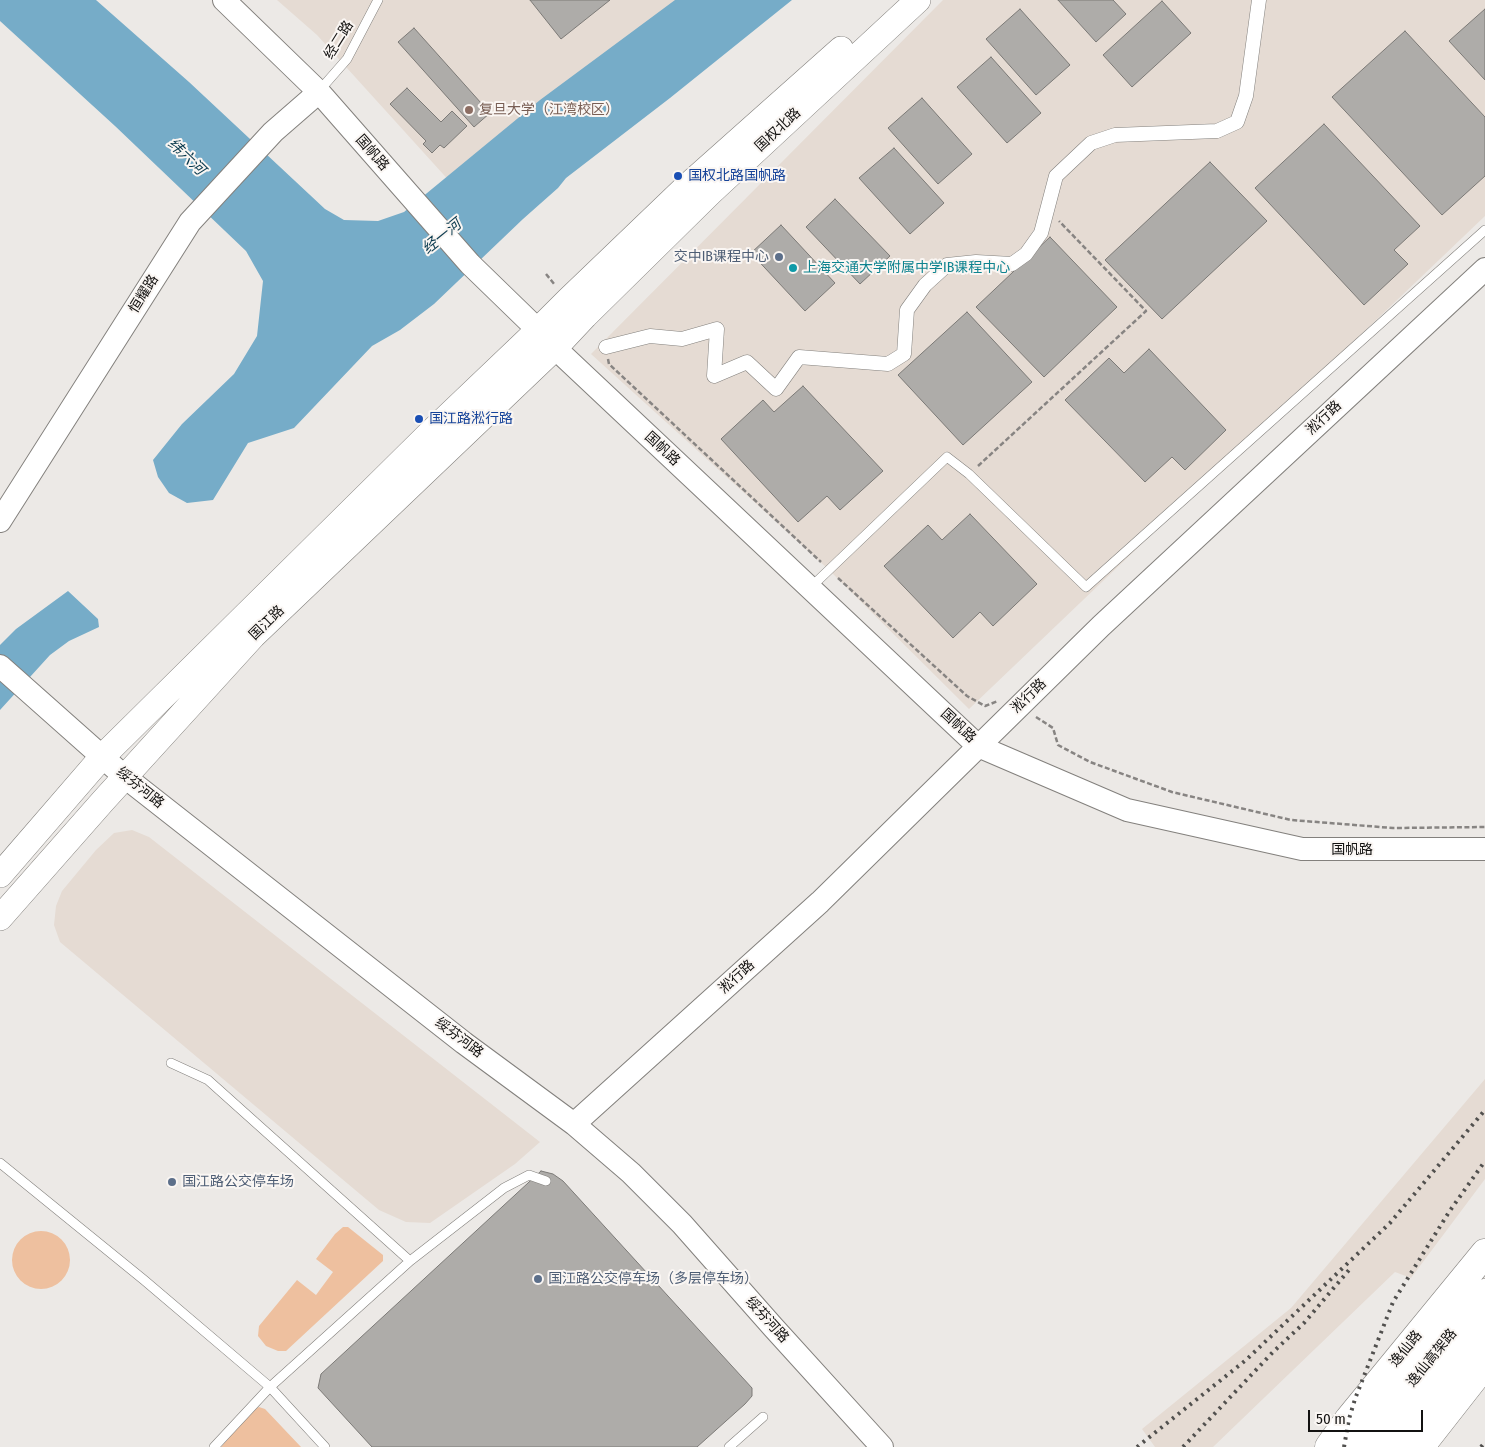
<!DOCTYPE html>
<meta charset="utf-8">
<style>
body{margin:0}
#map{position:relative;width:1485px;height:1447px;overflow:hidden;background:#ece9e6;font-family:"Fira Sans Condensed",sans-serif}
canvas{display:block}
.scale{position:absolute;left:1308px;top:1410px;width:115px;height:22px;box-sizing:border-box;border:2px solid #131211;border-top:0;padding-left:6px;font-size:15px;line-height:18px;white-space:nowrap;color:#131211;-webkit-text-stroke:4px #faf6f3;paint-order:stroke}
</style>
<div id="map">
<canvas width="1485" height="1447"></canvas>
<div class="scale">50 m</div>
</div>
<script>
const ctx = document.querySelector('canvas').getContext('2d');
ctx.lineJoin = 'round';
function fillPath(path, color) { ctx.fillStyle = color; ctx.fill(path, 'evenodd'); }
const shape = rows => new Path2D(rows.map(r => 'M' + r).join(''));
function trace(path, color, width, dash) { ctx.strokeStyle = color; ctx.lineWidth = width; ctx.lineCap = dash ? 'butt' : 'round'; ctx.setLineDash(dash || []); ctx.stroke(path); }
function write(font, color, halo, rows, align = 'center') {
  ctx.font = font + ' "Fira Sans Condensed","Noto Sans SC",sans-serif'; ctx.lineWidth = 4; ctx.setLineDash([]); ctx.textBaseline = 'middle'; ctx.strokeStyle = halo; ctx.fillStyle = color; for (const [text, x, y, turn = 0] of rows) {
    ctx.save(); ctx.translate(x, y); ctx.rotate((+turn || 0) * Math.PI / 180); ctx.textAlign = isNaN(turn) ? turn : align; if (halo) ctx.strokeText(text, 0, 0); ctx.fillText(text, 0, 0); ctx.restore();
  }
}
fillPath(shape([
 [277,0,697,0,453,185,317,35],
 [943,0,1485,0,1485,216,969,709,828,569,591,354],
 [132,830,149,837,540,1142,515,1164,430,1223,406,1222,379,1210,60,942,54,925,56,906,62,891,96,850,114,833],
 [1485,1079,1485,1179,1411,1278,1395,1272,1213,1447,1155,1447,1142,1429,1291,1308]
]), '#e5dbd3');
fillPath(shape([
 [343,1227,348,1227,383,1255,383,1261,286,1351,278,1351,266,1346,258,1336,259,1326,297,1280,316,1295,333,1272,316,1259,335,1234],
 '12 1260a29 29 0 1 1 58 0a29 29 0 1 1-58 0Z',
 [259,1407,265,1409,301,1447,221,1447,251,1411]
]), '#eec09f');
fillPath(shape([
 [0,0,96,0,189,82,325,209,344,220,378,221,404,212,540,100,675,0,792,0,670,98,566,178,558,188,523,219,434,304,400,330,372,346,294,428,248,443,213,500,187,503,169,493,158,477,153,460,182,424,234,374,257,336,263,281,246,251,115,126,0,21],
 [68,591,98,619,99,627,69,641,50,655,0,710,0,645,16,629]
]), '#76acc8');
const building = shape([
 [530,0,610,0,561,39,530,0],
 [1058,0,1113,0,1126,14,1096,42,1058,0],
 [1162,1,1191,33,1132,87,1103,55,1162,1],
 [1020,9,1070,65,1036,95,986,39,1020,9],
 [1485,9,1485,80,1449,41,1485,9],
 [414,28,490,113,474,127,398,42,414,28],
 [1405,31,1485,117,1485,176,1442,215,1332,97,1405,31],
 [991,57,1041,113,1007,143,957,87,991,57],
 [407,88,441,122,452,111,467,126,444,148,440,145,432,153,423,144,426,141,390,104,407,88],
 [922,98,972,154,938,184,888,128,922,98],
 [1324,124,1420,226,1394,250,1408,264,1364,305,1255,188,1324,124],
 [894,148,944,203,910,234,859,178,894,148],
 [1210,162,1267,221,1162,319,1105,260,1210,162],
 [835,199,890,256,860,284,806,227,835,199],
 [781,225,835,283,805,311,751,253,781,225],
 [1050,237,1117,307,1044,377,976,307,1050,237],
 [967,312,1032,382,963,445,898,375,967,312],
 [1149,349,1226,430,1185,470,1172,457,1145,482,1065,400,1109,358,1124,373,1149,349],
 [803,386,883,471,840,510,827,496,798,522,721,439,763,400,774,412,803,386],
 [970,514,1037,584,993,626,980,612,953,638,884,566,928,525,942,540,970,514],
 [541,1171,553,1174,563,1181,752,1388,752,1396,745,1404,697,1447,372,1447,318,1388,321,1374,541,1171]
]);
fillPath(building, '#aeaca9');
trace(building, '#7c7a77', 1);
const service = shape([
 [319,91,347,59,378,0],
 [810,588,947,457,969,474,1086,587,1485,230],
 [171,1063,208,1080,410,1261],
 [0,1163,144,1280,270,1387,325,1447],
 [214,1447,270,1387,410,1261,504,1188,529,1175,546,1181],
 [729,1447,763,1417]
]);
const pedestrian = shape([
 [606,347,650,336,682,339,717,329,714,376,747,362,776,389,799,357,888,364,904,354,907,310,925,285,947,265,976,262,1012,264,1026,254,1041,233,1056,176,1091,143,1115,135,1217,131,1237,122,1246,96,1259,0]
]);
const tertiary = shape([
 [224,0,319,92,470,264,538,330],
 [555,348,978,746,1127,810,1302,849,1485,849],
 [0,521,190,222,273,132,319,92],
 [0,666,125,777,464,1043,574,1124,631,1173,682,1224,773,1327,882,1447],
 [574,1124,820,902,1101,626,1485,269]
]);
const secondary = shape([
 [0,875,102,757,429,434,538,330,568,300,687,186,841,49],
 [0,918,103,801,253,636,555,348,585,316,710,193,918,0]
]);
const primary = shape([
 [1329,1447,1349,1419,1485,1253],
 [1420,1447,1485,1364]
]);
const trunk = shape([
 [1360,1447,1485,1293],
 [1391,1447,1485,1328]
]);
trace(service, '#83807d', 10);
trace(pedestrian, '#83807d', 15);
trace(tertiary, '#83807d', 24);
trace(secondary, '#83807d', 26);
trace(primary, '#83807d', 29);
trace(trunk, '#83807d', 29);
trace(shape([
 [546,274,555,285],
 [608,359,609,364,821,562],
 [978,466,1146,311,1059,221],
 [838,578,967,696,985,706,998,701],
 [1036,717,1053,728,1058,745,1090,762,1172,792,1291,820,1393,828,1485,827]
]), '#878482', 2.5, [5, 2.5]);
trace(service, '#fff', 9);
trace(pedestrian, '#fff', 14);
trace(tertiary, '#fff', 22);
trace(secondary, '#fff', 25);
trace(primary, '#fff', 28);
trace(trunk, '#fff', 28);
trace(shape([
 [1137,1447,1246,1360,1390,1223,1485,1110],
 [1183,1447,1273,1352,1304,1323,1349,1270],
 [1344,1447,1349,1419,1355,1399,1393,1302,1449,1212,1485,1161],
 [1481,1447,1485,1442]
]), '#51504e', 4, [2.5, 5]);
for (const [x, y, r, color] of [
 [469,110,5,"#8d6e63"],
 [678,176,5,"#1a4fb4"],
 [779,257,5,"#5c6f8a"],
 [793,268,5,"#0f9aa8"],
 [419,419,5,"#1a4fb4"],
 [172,1182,5,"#5c6f8a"],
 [538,1279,5,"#5c6f8a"]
]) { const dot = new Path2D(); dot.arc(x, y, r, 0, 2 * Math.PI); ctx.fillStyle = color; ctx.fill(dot); trace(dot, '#faf6f3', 2); }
write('14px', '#131211', '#faf6f3', [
 ["经二路",339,40,-58],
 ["国权北路",778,130,-43],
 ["国帆路",372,153,49],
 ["恒耀路",144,294,-58],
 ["淞行路",1324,418,-43],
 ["国帆路",662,449,43],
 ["国江路",267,623,-44],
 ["淞行路",1029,696,-44],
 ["国帆路",958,726,43],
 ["绥芬河路",140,788,39],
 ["国帆路",1352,850],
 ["淞行路",737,977,-42],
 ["绥芬河路",459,1038,37],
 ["绥芬河路",767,1320,48],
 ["逸仙路",1406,1349,-51],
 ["逸仙高架路",1432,1358,-51]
]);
write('14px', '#785e54', '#faf6f3', [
 ["复旦大学（江湾校区）",479,110]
], 'left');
write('14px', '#164399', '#faf6f3', [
 ["国权北路国帆路",688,176],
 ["国江路淞行路",429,419]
], 'left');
write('14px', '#4e5e75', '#faf6f3', [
 ["交中IB课程中心",769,257,"right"],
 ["国江路公交停车场",182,1182],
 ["国江路公交停车场（多层停车场）",548,1279]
], 'left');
write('14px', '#0d838f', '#faf6f3', [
 ["上海交通大学附属中学IB课程中心",803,268]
], 'left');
write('italic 15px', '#09394d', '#faf6f3', [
 ["纬六河",186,157,44],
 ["经一河",442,237,-39]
]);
</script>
